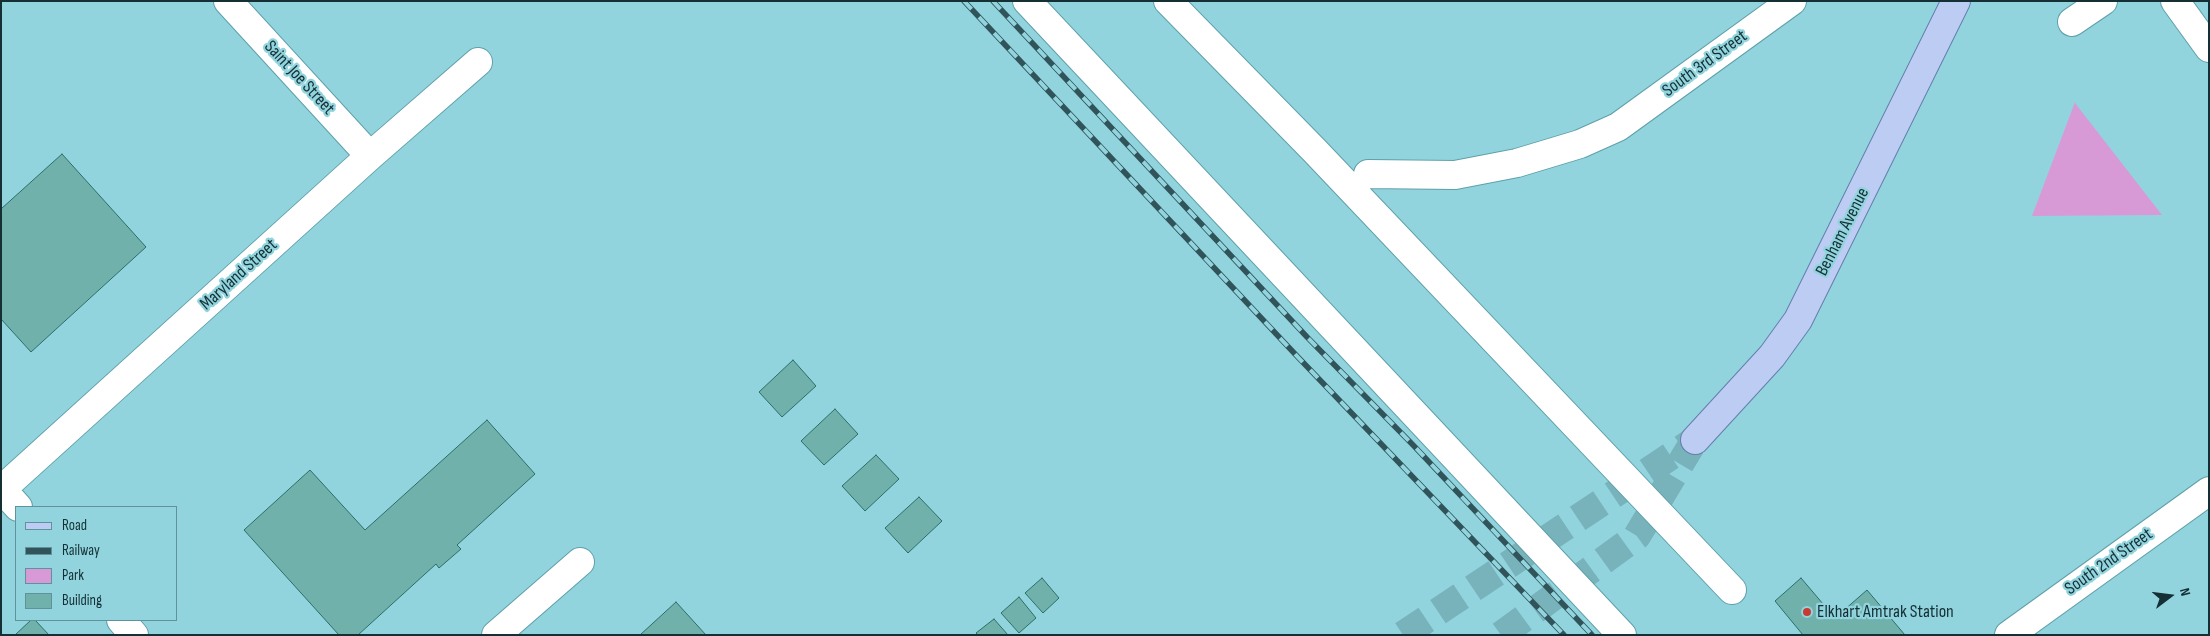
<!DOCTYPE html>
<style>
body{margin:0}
#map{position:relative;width:2210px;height:636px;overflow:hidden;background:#91d4de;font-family:"Sofia Sans Condensed",sans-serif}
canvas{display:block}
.frame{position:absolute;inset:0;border:2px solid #153034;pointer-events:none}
.legend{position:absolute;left:15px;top:506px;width:162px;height:115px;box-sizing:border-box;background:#91d4de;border:1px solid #5f929a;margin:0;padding:6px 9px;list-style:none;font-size:15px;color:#153034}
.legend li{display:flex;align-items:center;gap:10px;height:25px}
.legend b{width:25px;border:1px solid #5f929a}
.north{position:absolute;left:2145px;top:571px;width:50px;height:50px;-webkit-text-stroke:4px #91d4de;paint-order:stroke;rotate:75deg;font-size:14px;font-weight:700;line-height:20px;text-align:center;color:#153034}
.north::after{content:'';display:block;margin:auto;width:18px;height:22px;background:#153034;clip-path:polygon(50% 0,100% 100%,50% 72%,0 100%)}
</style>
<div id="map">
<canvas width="2210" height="636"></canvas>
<div class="frame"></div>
<ul class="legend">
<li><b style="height:6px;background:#bcccf3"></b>Road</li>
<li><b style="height:6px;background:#305459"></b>Railway</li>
<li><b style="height:14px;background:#d89ad6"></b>Park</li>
<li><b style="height:14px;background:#70b2ab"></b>Building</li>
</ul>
<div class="north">N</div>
</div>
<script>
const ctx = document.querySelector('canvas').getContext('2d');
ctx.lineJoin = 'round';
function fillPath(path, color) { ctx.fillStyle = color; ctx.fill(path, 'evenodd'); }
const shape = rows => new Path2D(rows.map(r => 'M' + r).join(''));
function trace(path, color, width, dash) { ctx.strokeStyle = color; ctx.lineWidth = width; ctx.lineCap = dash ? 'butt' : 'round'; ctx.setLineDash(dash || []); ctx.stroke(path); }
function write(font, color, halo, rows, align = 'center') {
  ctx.font = font + ' "Sofia Sans Condensed",sans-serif'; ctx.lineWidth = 4.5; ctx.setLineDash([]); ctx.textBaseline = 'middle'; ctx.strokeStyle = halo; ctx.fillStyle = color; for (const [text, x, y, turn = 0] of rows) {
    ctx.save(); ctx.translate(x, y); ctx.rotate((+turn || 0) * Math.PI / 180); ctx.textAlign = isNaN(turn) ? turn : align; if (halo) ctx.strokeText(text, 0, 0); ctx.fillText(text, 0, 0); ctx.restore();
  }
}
fillPath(shape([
 [2075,102,2075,103,2162,215,2032,216]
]), '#d89ad6');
const building = shape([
 [62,154,146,247,31,352,1,319,1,209,62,154],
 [793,360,816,386,782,417,759,392,793,360],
 [835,409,858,434,824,465,801,441,835,409],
 [487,420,535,474,457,545,461,549,439,568,436,564,358,635,339,635,244,530,310,470,365,530,487,420],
 [876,455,899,479,865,511,842,486,876,455],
 [919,497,942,521,908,553,885,528,919,497],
 [1042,578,1059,598,1043,613,1025,593,1042,578],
 [1801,578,1835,618,1867,590,1905,635,1803,635,1775,601,1801,578],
 [1019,597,1036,618,1019,633,1001,613,1019,597],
 [676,602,706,635,640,635,676,602],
 [994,619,1008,635,978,635,976,633,994,619],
 [31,620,35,620,49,635,15,635,31,620]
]);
fillPath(building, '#70b2ab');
trace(building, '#2b6e68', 1);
trace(shape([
 [1403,635,1695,440],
 [1501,635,1637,536,1691,446]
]), '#78b3bc', 28, [28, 14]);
const minor = shape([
 [228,1,370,156],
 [1027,1,1622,635],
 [1168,1,1315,151,1732,590],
 [2175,1,2209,48],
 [2072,22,2103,1],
 [1368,174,1455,175,1517,163,1580,144,1618,127,1792,1],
 [1,488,18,507],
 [1,490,370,156,478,62],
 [121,620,134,635],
 [496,635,580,562],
 [2009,635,2209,491]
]);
const major = shape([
 [1695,440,1772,356,1798,320,1956,1]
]);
trace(minor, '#5fa0aa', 30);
trace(major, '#647fab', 30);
trace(minor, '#fff', 28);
trace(major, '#bcccf3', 28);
const rail = shape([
 [964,1,1295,354,1564,635],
 [993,1,1307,337,1414,446,1592,635]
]);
trace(rail, '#305459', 5.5);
trace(rail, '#91d4de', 4, [11]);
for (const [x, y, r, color] of [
 [1807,612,5,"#c83a33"]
]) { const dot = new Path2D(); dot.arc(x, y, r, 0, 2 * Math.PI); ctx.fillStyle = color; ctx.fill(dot); trace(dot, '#91d4de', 2); }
write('18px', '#153034', '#91d4de', [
 ["South 3rd Street",1705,64,-36],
 ["Saint Joe Street",299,78,47],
 ["Benham Avenue",1843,232,-63],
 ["Maryland Street",239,275,-42],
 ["South 2nd Street",2109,562,-35]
]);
write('18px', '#153034', '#91d4de', [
 ["Elkhart Amtrak Station",1817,612]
], 'left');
</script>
